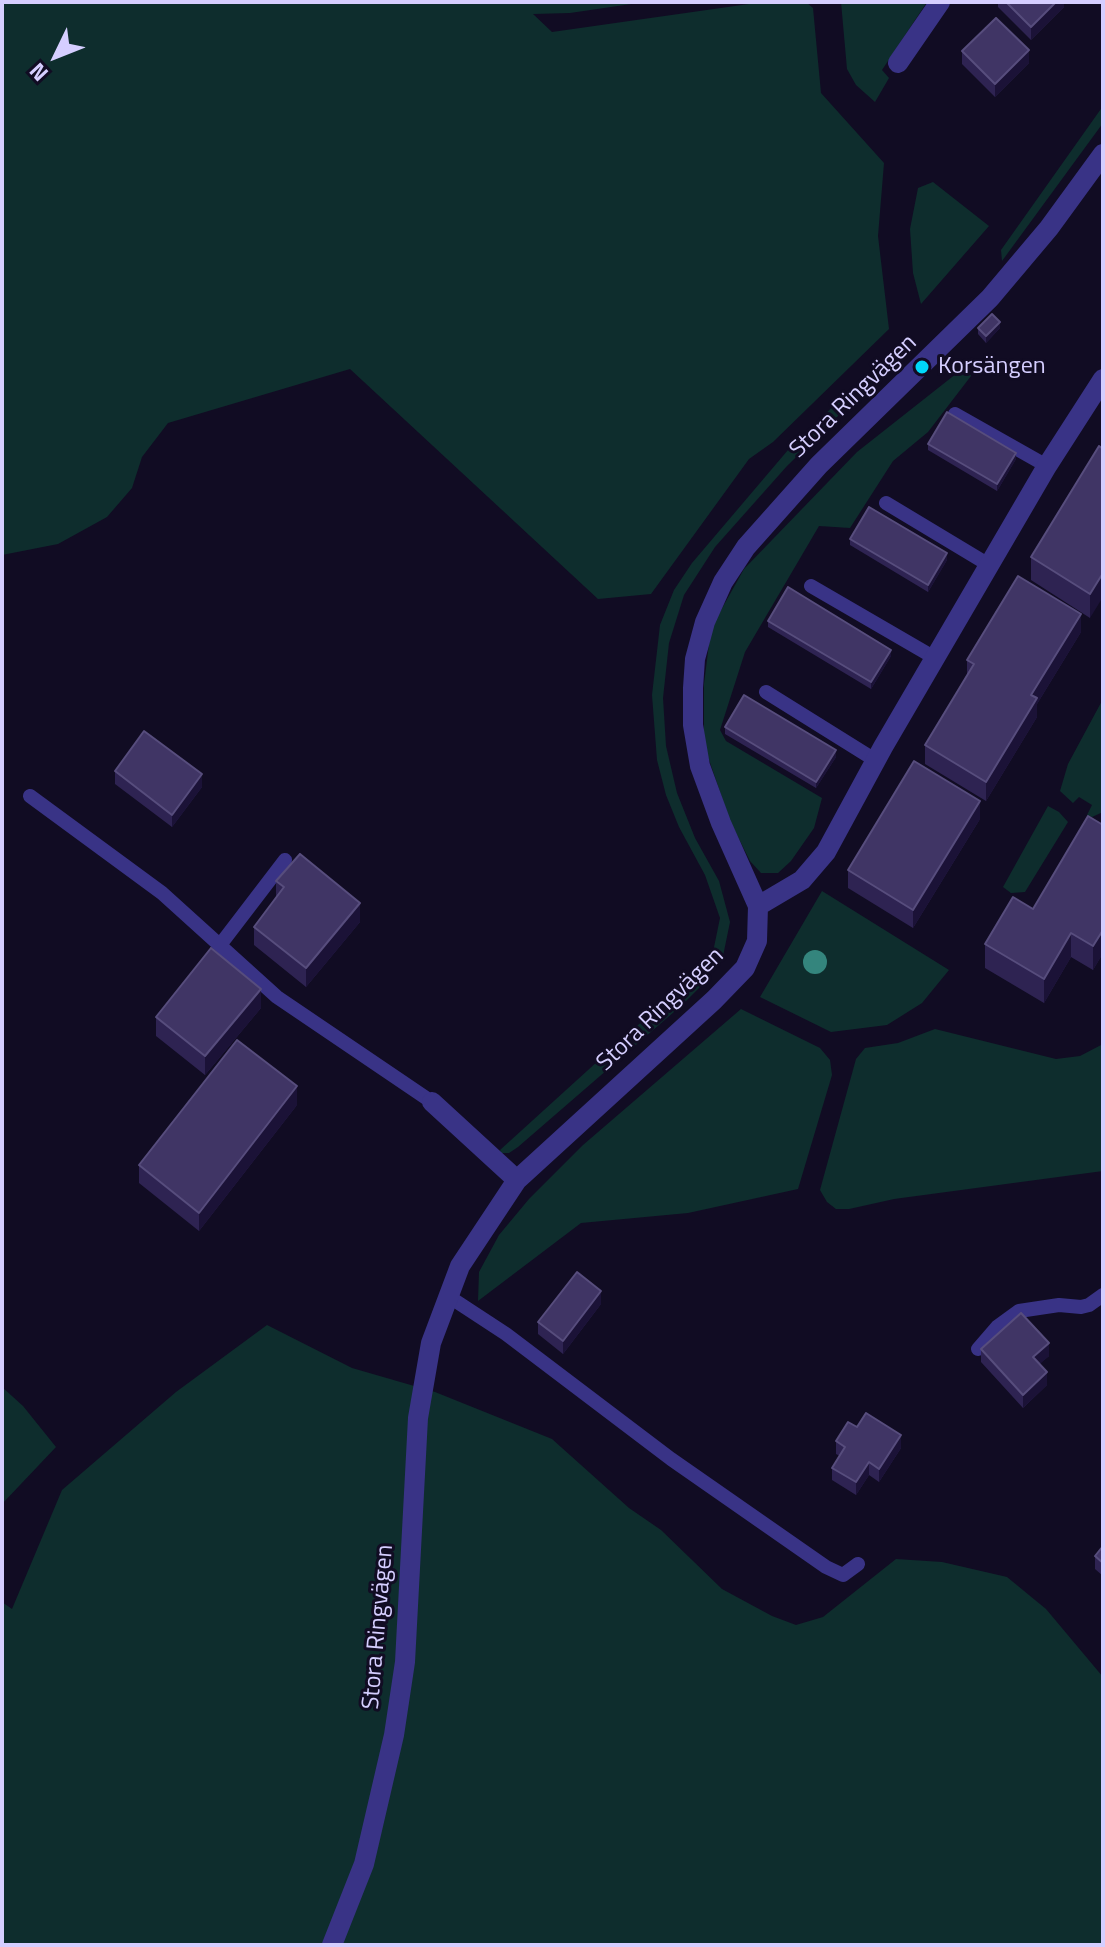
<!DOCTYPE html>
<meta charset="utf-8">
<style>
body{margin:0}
#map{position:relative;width:1105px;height:1947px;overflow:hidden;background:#110c23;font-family:"Titillium Web",sans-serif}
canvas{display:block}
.frame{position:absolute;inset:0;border:4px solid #d5ceff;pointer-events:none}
.north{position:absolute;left:16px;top:16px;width:80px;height:80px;-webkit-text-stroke:6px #110c23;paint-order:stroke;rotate:227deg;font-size:22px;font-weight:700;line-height:32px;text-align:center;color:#d5ceff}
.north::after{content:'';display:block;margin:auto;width:28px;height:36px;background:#d5ceff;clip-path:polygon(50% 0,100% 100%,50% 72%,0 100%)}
</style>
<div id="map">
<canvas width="1105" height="1947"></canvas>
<div class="frame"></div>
<div class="north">N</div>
</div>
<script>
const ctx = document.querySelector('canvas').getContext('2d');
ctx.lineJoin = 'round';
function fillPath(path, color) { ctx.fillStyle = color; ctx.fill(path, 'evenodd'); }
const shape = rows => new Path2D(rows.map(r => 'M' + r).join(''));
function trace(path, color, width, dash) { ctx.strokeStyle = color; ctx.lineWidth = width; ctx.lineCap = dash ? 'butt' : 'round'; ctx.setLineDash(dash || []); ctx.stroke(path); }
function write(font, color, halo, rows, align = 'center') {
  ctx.font = font + ' "Titillium Web",sans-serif'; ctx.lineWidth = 6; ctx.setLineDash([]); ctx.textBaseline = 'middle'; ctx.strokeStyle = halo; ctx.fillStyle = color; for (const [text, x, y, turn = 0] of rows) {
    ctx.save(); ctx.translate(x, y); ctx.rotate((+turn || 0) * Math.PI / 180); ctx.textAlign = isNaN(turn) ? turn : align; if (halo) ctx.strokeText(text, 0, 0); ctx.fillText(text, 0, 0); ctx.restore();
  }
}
fillPath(shape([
 [2,2,645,2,570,13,533,14,552,32,763,2,806,2,813,8,821,93,884,163,878,236,889,329,773,442,749,459,651,594,598,599,350,369,168,423,142,457,132,488,107,517,58,544,2,555],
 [841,2,927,2,882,70,889,78,875,102,856,85,847,69],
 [1103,106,1103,123,1002,261,1001,250],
 [933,182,989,226,921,304,913,273,910,229,918,188],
 [966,366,971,376,928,432,893,461,850,528,819,526,745,652,720,730,726,741,822,798,814,828,791,861,778,873,761,873,750,861,730,821,704,745,704,684,711,628,744,569,857,452],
 [882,380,839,415,787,466,715,547,684,595,669,643,663,698,666,746,677,793,695,838,719,881,730,922,722,961,718,964,713,962,712,957,720,918,705,875,679,827,666,795,657,760,652,695,660,625,674,590,692,563,788,450,851,389],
 [1103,699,1103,812,1092,817,1087,815,1092,805,1079,797,1073,803,1060,791,1068,764],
 [1048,806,1059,812,1068,822,1025,892,1011,893,1003,887],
 [822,891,949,970,922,1003,887,1025,831,1032,760,997],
 [701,976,706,981,682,1005,518,1147,509,1153,501,1153,500,1150,631,1031,687,983],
 [741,1009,820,1048,830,1060,832,1075,798,1189,688,1213,581,1223,478,1301,479,1272,499,1235,529,1199,583,1145],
 [935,1029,1056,1059,1080,1056,1103,1044,1103,1171,894,1199,849,1209,836,1209,827,1202,820,1190,856,1059,865,1048,898,1043],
 [267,1325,352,1368,435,1392,552,1439,629,1508,661,1530,722,1589,772,1616,796,1625,823,1617,896,1559,942,1562,1007,1577,1046,1609,1103,1677,1103,1945,2,1945,2,1602,12,1609,62,1490,176,1392],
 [2,1387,23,1406,56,1447,2,1504]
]), '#0e2d2d');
trace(shape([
 [955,414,1047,466],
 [886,503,989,565],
 [811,586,935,658],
 [766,692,875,760],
 [30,796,162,893,277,997,432,1102],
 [220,945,285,860],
 [448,1296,506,1334,671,1459,826,1567,843,1575,858,1564],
 [978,1349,997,1327,1019,1311,1059,1305,1081,1307,1089,1305,1103,1295]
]), '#393386', 14);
trace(shape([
 [898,63,940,2],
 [758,906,802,880,826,852,883,747,1047,466,1103,379],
 [432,1102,517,1180],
 [332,1945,364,1864,394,1735,405,1662,418,1418,431,1343,460,1266,517,1180,714,1000,745,968,757,941,758,906,721,823,700,766,693,725,693,688,695,659,705,622,723,582,746,547,819,465,990,298,1049,228,1103,154]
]), '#393386', 20);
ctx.fillStyle = '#34857d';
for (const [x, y] of [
 [815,962]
]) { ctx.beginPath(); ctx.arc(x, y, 12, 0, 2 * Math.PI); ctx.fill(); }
fillPath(shape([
 [998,2,1064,2,1064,7,1031,40,998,7],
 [962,51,1029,63,995,97,962,64],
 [978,328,1000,328,986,343,978,334],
 [928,444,1016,459,997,491,928,450],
 [1103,449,1090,618,1031,580,1031,557],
 [850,539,947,560,928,592,850,545],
 [768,621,891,656,871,689,768,627],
 [1081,632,1037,704,1037,717,986,801,925,764,925,745,967,675,967,660],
 [725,727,836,757,816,788,725,734],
 [115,771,202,787,172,827,115,784],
 [980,819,913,928,848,888,848,870],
 [1103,825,1103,953,1093,970,1071,957,1044,1003,985,968,985,944,1033,909],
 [276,881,360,922,306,987,254,945,254,927,276,897],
 [261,1008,205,1075,156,1036,156,1017],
 [297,1105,199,1231,139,1183,139,1165],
 [601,1304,563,1354,538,1334,538,1322],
 [981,1349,1049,1356,1039,1364,1047,1385,1023,1408,981,1362],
 [857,1427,901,1448,879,1482,869,1475,856,1495,832,1480,832,1468,840,1456,836,1454,836,1441],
 [1103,1546,1103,1576,1095,1569,1095,1556]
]), '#2e2352');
fillPath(shape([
 [1056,2,1064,2,1064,7,1031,40,1031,27],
 [1029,50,1029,63,995,97,995,84],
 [1000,322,1000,328,986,343,986,336],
 [1016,453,1016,459,997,491,997,484],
 [947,553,947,560,928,592,928,585],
 [1103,573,1103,597,1090,618,1090,594],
 [1081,614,1081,632,1037,704,1037,717,986,801,986,782,1031,695],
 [891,650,891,656,871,689,871,682],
 [836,750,836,757,816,788,816,782],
 [202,774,202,787,172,827,172,815],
 [980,801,980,819,913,928,913,910],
 [360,903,360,922,306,987,306,968],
 [1103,930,1103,953,1093,970,1093,946],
 [1071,933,1071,957,1044,1003,1044,979],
 [261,989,261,1008,205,1075,205,1056],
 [297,1086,297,1105,199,1231,199,1213],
 [601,1291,601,1304,563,1354,563,1341],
 [1049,1343,1049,1356,1033,1370,1033,1357],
 [1047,1372,1047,1385,1023,1408,1023,1395],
 [901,1435,901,1448,879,1482,879,1469],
 [869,1462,869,1475,856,1495,856,1482]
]), '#1b1237');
const building = shape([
 [1006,2,1056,2,1031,27,1006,2],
 [996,18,1029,50,995,84,962,51,996,18],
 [992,314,1000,322,986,336,978,328,992,314],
 [947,412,1016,453,997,484,928,444,947,412],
 [1099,446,1103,449,1103,573,1090,594,1031,557,1099,446],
 [869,507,947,553,928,585,850,539,869,507],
 [1018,576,1081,614,1031,695,1037,698,986,782,925,745,974,664,967,660,1018,576],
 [788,587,891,650,871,682,768,621,788,587],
 [744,695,836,750,816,782,725,727,744,695],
 [144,731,202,774,172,815,115,771,144,731],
 [914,761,980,801,913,910,848,870,914,761],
 [1088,816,1103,825,1103,930,1093,946,1071,933,1044,979,985,944,1013,897,1033,909,1088,816],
 [300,854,360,903,306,968,254,927,284,887,276,881,300,854],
 [211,948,261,989,205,1056,156,1017,211,948],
 [237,1040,297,1086,199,1213,139,1165,237,1040],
 [577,1272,601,1291,563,1341,538,1322,577,1272],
 [1021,1313,1049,1343,1033,1357,1047,1372,1023,1395,981,1349,1021,1313],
 [866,1413,901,1435,879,1469,869,1462,856,1482,832,1468,845,1447,836,1441,848,1422,857,1427,866,1413],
 [1103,1546,1103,1563,1095,1556,1103,1546]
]);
fillPath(building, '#403565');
trace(building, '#574d7d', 2);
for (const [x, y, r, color] of [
 [922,367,8,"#00d8f9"]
]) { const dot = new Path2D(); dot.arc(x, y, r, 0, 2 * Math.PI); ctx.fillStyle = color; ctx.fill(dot); trace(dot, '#110c23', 3); }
write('24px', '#d5ceff', '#110c23', [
 ["Korsängen",938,367]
], 'left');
write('24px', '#d5ceff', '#110c23', [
 ["Stora Ringvägen",854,397,-44],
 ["Stora Ringvägen",661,1010,-44],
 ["Stora Ringvägen",379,1627,-85]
]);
</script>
